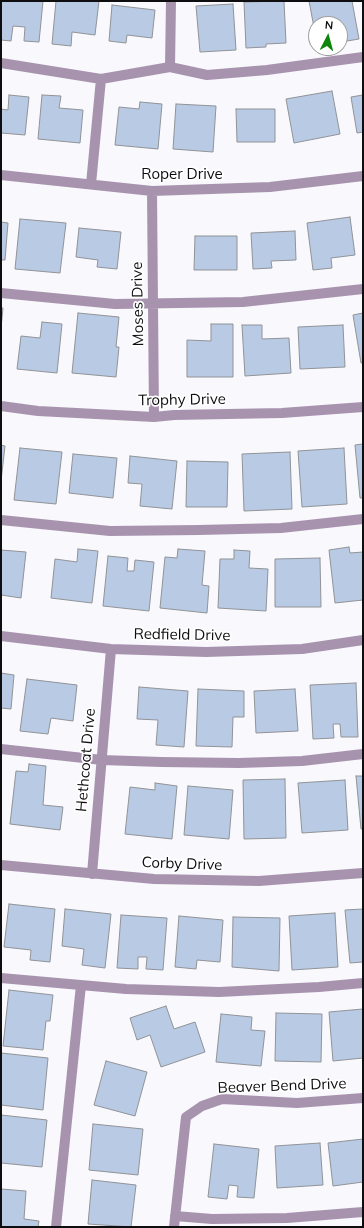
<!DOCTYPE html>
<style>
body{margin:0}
#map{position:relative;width:364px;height:1228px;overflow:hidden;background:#f8f8fd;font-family:Mulish,sans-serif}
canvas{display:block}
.frame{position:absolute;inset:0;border:2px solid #0e0e10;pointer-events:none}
.north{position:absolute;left:308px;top:16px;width:40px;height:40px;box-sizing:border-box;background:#fff;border:1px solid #9f9f9f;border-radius:50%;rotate:6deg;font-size:11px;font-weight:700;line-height:16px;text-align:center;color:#0e0e10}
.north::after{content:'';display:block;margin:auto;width:14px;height:18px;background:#0c870a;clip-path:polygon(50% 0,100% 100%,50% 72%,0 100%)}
</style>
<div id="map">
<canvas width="364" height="1228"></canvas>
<div class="frame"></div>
<div class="north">N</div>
</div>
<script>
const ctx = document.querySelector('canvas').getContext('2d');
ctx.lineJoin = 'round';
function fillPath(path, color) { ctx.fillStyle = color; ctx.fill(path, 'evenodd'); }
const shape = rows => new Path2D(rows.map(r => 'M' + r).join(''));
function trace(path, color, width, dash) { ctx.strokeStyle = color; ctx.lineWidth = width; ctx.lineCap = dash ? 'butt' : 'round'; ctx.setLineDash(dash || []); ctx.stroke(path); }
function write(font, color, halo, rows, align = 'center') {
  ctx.font = font + ' Mulish,sans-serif'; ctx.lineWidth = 3.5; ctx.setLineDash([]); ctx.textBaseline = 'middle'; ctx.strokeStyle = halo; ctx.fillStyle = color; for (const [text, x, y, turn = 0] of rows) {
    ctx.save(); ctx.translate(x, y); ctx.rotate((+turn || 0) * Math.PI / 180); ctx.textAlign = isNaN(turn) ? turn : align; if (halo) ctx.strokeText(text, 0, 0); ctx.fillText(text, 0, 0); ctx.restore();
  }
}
const building = shape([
 [1,1,43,1,39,42,24,41,25,27,13,26,11,41,1,40,1,1],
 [56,1,99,1,95,35,72,32,71,46,52,44,56,1],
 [284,1,286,43,266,44,266,47,246,48,244,2,284,1],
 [309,1,352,1,359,39,341,42,340,24,316,24,316,38,309,1],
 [233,4,236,50,200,52,196,6,233,4],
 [112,5,155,10,152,38,127,35,126,43,109,41,112,5],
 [332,91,340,134,294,143,286,99,332,91],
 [9,95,29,97,25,135,1,133,1,109,8,110,9,95],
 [42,95,61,96,59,108,83,110,80,143,38,139,42,95],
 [363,95,363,132,357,133,351,97,363,95],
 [140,102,162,104,158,149,115,145,119,107,139,109,140,102],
 [176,104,216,106,213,152,173,149,176,104],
 [236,109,275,109,275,142,237,142,236,109],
 [350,217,355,255,331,258,332,268,313,270,307,223,350,217],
 [20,219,66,223,60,273,15,269,20,219],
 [1,222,8,223,5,260,1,260,1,222],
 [79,228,121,232,117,269,97,267,98,260,76,257,79,228],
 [295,231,296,260,271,261,272,268,253,269,251,233,295,231],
 [195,236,237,236,237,270,194,270,195,236],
 [1,308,3,308,1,328,1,308],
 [78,313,119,317,116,347,119,347,116,377,72,373,78,313],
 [363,313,363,363,361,363,353,315,363,313],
 [42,322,62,324,57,373,17,369,21,336,40,338,42,322],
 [211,324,233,324,233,377,187,377,187,340,211,341,211,324],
 [242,325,262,325,262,339,289,338,291,373,245,376,242,325],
 [343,325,345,367,300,369,298,327,343,325],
 [363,444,363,498,360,498,355,445,363,444],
 [1,445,5,446,1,481,1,445],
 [20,448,62,452,56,504,14,500,20,448],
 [344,448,347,504,302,507,298,451,344,448],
 [290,452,292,509,244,511,242,454,290,452],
 [73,454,117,458,113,498,69,493,73,454],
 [130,456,177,461,172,509,140,506,142,484,128,483,130,456],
 [187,461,228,462,227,507,186,507,187,461],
 [349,547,350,553,363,552,363,600,335,603,329,550,349,547],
 [78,549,98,551,92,603,51,598,55,559,77,562,78,549],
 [178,549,205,551,202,585,209,586,207,613,160,608,165,557,177,558,178,549],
 [1,550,26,552,21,598,1,595,1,550],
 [234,550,250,551,249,568,268,569,266,611,218,608,220,559,234,559,234,550],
 [108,556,128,558,127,571,134,571,135,560,154,562,149,611,103,606,108,556],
 [320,558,321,607,275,607,275,559,320,558],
 [1,673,14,675,11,709,1,708,1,673],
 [27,679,77,685,73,721,51,718,48,734,20,731,27,679],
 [356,683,358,737,341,737,340,724,333,724,334,738,313,739,310,685,356,683],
 [139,687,188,691,184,747,156,745,158,720,137,719,139,687],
 [198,689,244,691,244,717,233,717,232,747,196,746,198,689],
 [295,689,298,731,256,733,254,691,295,689],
 [29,764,46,766,43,805,63,807,60,830,10,824,16,771,28,772,29,764],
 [356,776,363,776,363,829,361,829,356,776],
 [285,779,286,838,244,839,243,780,285,779],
 [345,780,348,830,302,833,298,783,345,780],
 [155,783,177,786,172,839,125,834,130,787,155,790,155,783],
 [188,786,233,790,229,839,184,835,188,786],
 [9,904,55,909,50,962,30,960,31,950,4,947,9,904],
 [65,909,111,914,105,968,82,965,84,949,62,946,65,909],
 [363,909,363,962,350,963,345,910,363,909],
 [335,913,338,967,292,970,289,916,335,913],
 [121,915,167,918,163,970,146,969,147,957,138,957,138,969,117,968,121,915],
 [179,916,223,920,220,962,197,960,196,969,175,967,179,916],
 [233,917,280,918,279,971,232,967,233,917],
 [9,990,53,995,50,1021,46,1021,43,1050,3,1046,9,990],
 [166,1006,174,1029,195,1022,205,1052,161,1067,150,1035,137,1040,130,1018,166,1006],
 [363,1009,363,1058,333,1061,329,1012,363,1009],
 [276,1013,322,1014,321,1062,275,1061,276,1013],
 [221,1014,252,1017,251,1030,265,1031,261,1066,216,1062,221,1014],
 [1,1053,48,1058,43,1110,1,1105,1,1053],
 [106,1061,147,1072,135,1116,94,1105,106,1061],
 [1,1115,47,1120,42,1167,1,1163,1,1115],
 [93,1124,143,1129,138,1175,89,1170,93,1124],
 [363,1139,363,1182,333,1186,328,1143,363,1139],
 [320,1143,323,1185,277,1188,275,1146,320,1143],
 [214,1144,259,1149,254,1198,237,1197,238,1186,229,1185,227,1199,208,1197,214,1144],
 [92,1180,136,1185,131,1227,88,1224,92,1180],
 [1,1189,26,1191,24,1219,39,1221,38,1227,1,1227,1,1189]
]);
fillPath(building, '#b9cae4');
trace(building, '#909397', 1);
trace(shape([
 [1,63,101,79,91,184],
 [170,67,207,75,267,70,363,57],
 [101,79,170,67,171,1],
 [1,175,152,191,270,187,363,176],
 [152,191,154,417],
 [1,293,115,304,243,302,363,289],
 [1,406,38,411,154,417,174,415,282,413,363,407],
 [1,520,110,531,199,530,281,528,363,519],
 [1,636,111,649,206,652,302,649,363,640],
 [1,749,102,760,161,762,239,763,302,761,363,754],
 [1,865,154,879,259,881,363,873],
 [92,874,111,649],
 [1,978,126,989,219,992,319,987,363,983],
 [175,1216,212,1219,287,1218,363,1212],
 [56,1227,81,985],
 [174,1227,186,1117,202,1106,222,1099,297,1103,363,1098]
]), '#a893af', 10);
write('15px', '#0e0e10', '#fff', [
 ["Roper Drive",182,174],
 ["Moses Drive",138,304,-91],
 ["Trophy Drive",182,400,-1],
 ["Redfield Drive",182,635,1],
 ["Hethcoat Drive",86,760,-85],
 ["Corby Drive",182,864,2],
 ["Beaver Bend Drive",282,1086,-2]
]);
</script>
